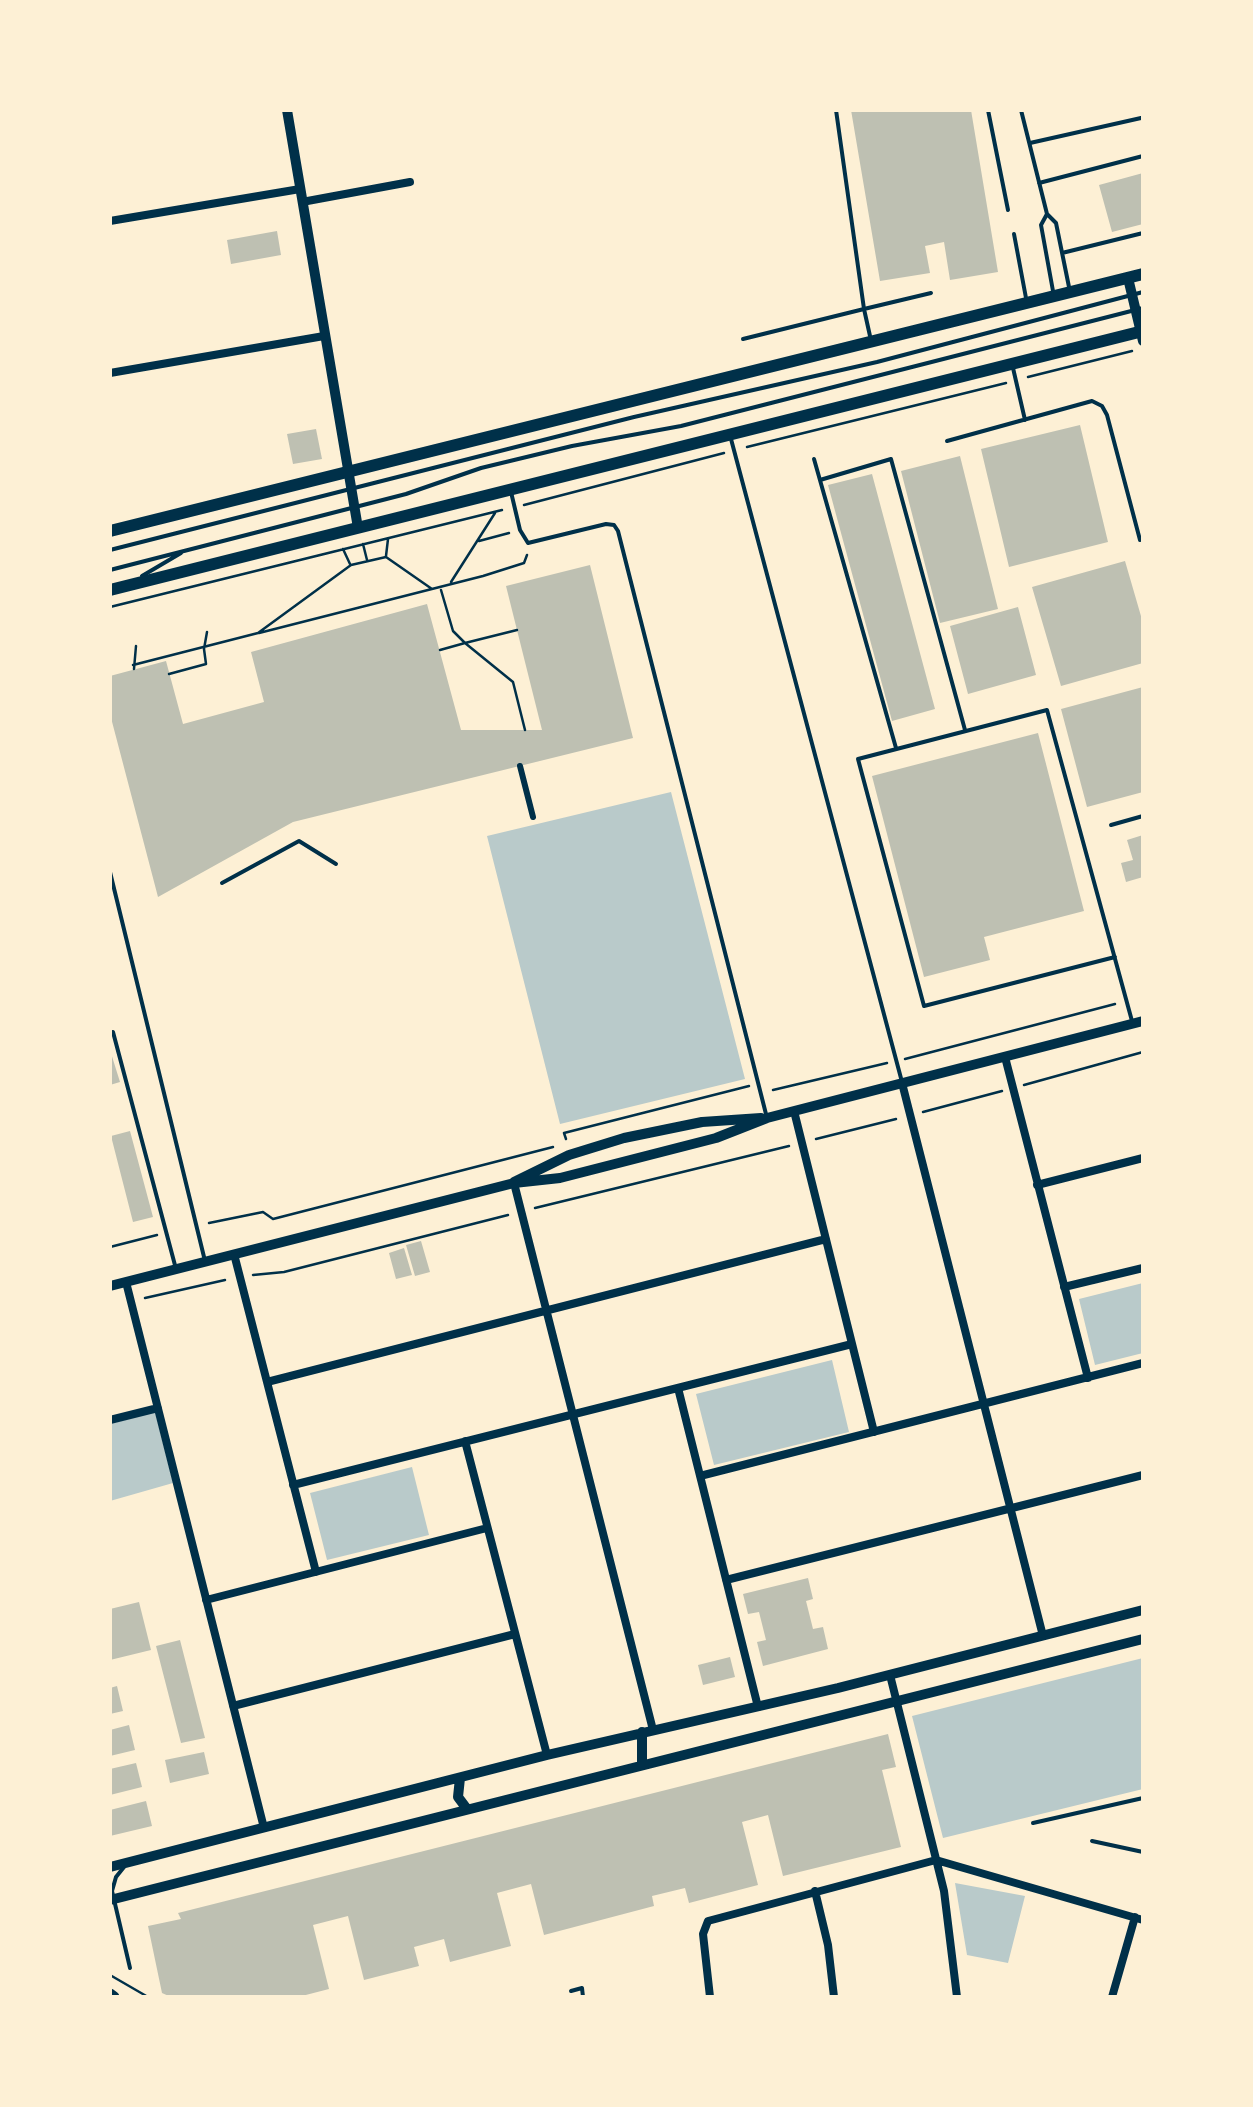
<!DOCTYPE html>
<style>
body{margin:0}
#map{position:relative;width:1253px;height:2107px;overflow:hidden;background:#fdf0d5;font-family:"Fira Sans Condensed",sans-serif}
canvas{display:block}
.frame{position:absolute;inset:0;border:112px solid #fdf0d5;pointer-events:none}
</style>
<div id="map">
<canvas width="1253" height="2107"></canvas>
<div class="frame"></div>
</div>
<script>
const ctx = document.querySelector('canvas').getContext('2d');
ctx.lineJoin = 'round';
function fillPath(path, color) { ctx.fillStyle = color; ctx.fill(path, 'evenodd'); }
const shape = rows => new Path2D(rows.map(r => 'M' + r).join(''));
function trace(path, color, width, dash) { ctx.strokeStyle = color; ctx.lineWidth = width; ctx.lineCap = dash ? 'butt' : 'round'; ctx.setLineDash(dash || []); ctx.stroke(path); }
fillPath(shape([
 [671,792,745,1079,560,1124,487,836],
 [1143,1283,1143,1353,1095,1365,1079,1299],
 [832,1360,849,1432,714,1465,696,1394],
 [155,1412,173,1483,110,1501,110,1424],
 [412,1467,429,1535,327,1560,310,1493],
 [1143,1658,1143,1789,943,1838,912,1716],
 [955,1883,1025,1896,1008,1963,967,1955]
]), '#b9caca');
fillPath(shape([
 [851,110,971,110,998,272,950,280,944,242,925,246,930,273,880,281],
 [1143,173,1143,224,1112,232,1099,185],
 [277,231,281,255,231,264,227,240],
 [1080,425,1108,542,1009,567,981,449],
 [316,429,322,459,293,464,287,434],
 [960,456,998,609,940,623,901,471],
 [872,474,935,709,892,721,828,485],
 [1125,561,1143,623,1143,663,1061,686,1032,587],
 [590,565,633,738,293,822,158,897,110,714,110,676,166,661,183,724,264,702,251,652,427,604,461,730,542,730,506,586],
 [1018,607,1036,675,968,694,950,626],
 [1143,687,1143,792,1087,807,1061,709],
 [1038,733,1084,911,984,937,990,960,924,977,872,776],
 [1143,835,1143,877,1126,882,1121,863,1133,860,1127,840],
 [110,1050,120,1082,110,1085],
 [130,1131,153,1217,133,1222,111,1136],
 [421,1241,430,1272,415,1276,406,1245],
 [404,1248,412,1275,396,1279,389,1253],
 [808,1578,813,1599,806,1601,813,1629,823,1627,828,1649,763,1666,757,1642,766,1640,759,1612,748,1614,743,1594],
 [139,1602,151,1650,110,1660,110,1609],
 [180,1640,205,1738,181,1743,156,1646],
 [730,1657,735,1677,703,1685,698,1665],
 [117,1686,123,1711,110,1714,110,1688],
 [129,1725,135,1750,110,1756,110,1730],
 [888,1734,896,1767,882,1770,901,1847,783,1876,768,1815,742,1822,758,1885,689,1903,685,1888,652,1896,654,1906,544,1935,531,1884,497,1893,511,1946,450,1962,444,1939,414,1947,419,1966,364,1980,348,1916,313,1925,329,1989,298,1997,171,1997,162,1993,148,1926,181,1919,178,1913],
 [204,1752,209,1774,170,1783,165,1760],
 [136,1763,142,1787,110,1795,110,1769],
 [146,1801,152,1826,110,1836,110,1810]
]), '#bec0b2');
trace(shape([
 [1028,377,1132,351],
 [747,447,1006,383],
 [524,505,724,453],
 [479,541,509,533],
 [363,544,367,560],
 [343,549,350,564],
 [386,556,388,539],
 [451,582,495,513],
 [441,590,453,631,465,643,517,630],
 [110,607,502,510],
 [259,633,483,576,524,563,527,555],
 [440,650,465,643,513,682,525,730],
 [133,665,258,633,351,565,386,557,432,589],
 [134,669,136,646],
 [169,674,206,664,204,649,207,632],
 [905,1059,1115,1004],
 [1024,1085,1143,1052],
 [773,1090,887,1063],
 [923,1112,1002,1091],
 [566,1139,564,1133,749,1086],
 [816,1139,896,1119],
 [535,1208,789,1146],
 [209,1223,263,1212,273,1219,553,1147],
 [110,1247,157,1235],
 [253,1275,284,1272,508,1215],
 [145,1298,225,1280],
 [110,1975,148,1997]
]), '#003049', 2.5);
trace(shape([
 [836,110,864,309,931,293],
 [988,110,1008,210],
 [1021,110,1047,214,1056,223,1069,287],
 [1030,143,1141,118],
 [1039,183,1143,156],
 [1047,214,1041,225,1053,291],
 [1014,234,1026,298],
 [1062,253,1143,233],
 [743,339,864,309,870,336],
 [1013,368,1025,420],
 [731,439,902,1082],
 [947,441,1092,401,1102,406,1107,415,1140,540],
 [814,459,896,748],
 [820,480,891,459,965,730],
 [511,492,520,530,528,543,606,524,614,525,618,531,767,1118],
 [110,550,634,417,877,362,1143,292],
 [110,570,406,494,481,468,572,446,681,426,1143,308],
 [142,576,181,553],
 [1111,825,1143,816],
 [110,872,205,1261],
 [222,883,299,841,336,864],
 [1115,957,924,1006,858,759,1047,710,1132,1021],
 [113,1032,176,1269],
 [1033,1823,1143,1798],
 [1092,1841,1143,1852],
 [124,1867,116,1877,112,1891,130,1968],
 [571,1991,582,1988,583,1997]
]), '#003049', 4);
trace(shape([
 [520,766,533,817]
]), '#003049', 6);
trace(shape([
 [302,202,410,182],
 [110,221,300,189],
 [110,373,324,336],
 [1005,1057,1088,1378],
 [902,1083,1043,1636],
 [794,1111,874,1432],
 [514,1183,653,1730],
 [1037,1185,1143,1158],
 [234,1254,316,1572],
 [126,1282,264,1828],
 [1064,1287,1143,1268],
 [267,1382,826,1239],
 [678,1388,758,1707],
 [110,1420,158,1408],
 [465,1441,547,1755],
 [700,1476,1143,1363],
 [293,1485,852,1344],
 [726,1580,1143,1475],
 [206,1600,487,1528],
 [890,1675,944,1891,957,1997],
 [233,1706,515,1634],
 [815,1891,828,1945,834,1997],
 [710,1997,703,1934,708,1921,936,1860,1143,1920],
 [1112,1997,1135,1917]
]), '#003049', 8);
trace(shape([
 [287,110,358,528],
 [1128,278,1143,341],
 [514,1182,569,1155,624,1138,702,1122,761,1118],
 [110,1286,514,1183,560,1178,716,1138,767,1118,1143,1021],
 [642,1764,642,1732],
 [460,1778,458,1797,467,1809],
 [110,1867,547,1755,838,1688,1143,1610],
 [110,1900,1143,1639]
]), '#003049', 10);
trace(shape([
 [110,1994,114,1997]
]), '#003049', 11);
trace(shape([
 [110,531,1143,274],
 [110,590,1143,331]
]), '#003049', 12);
</script>
